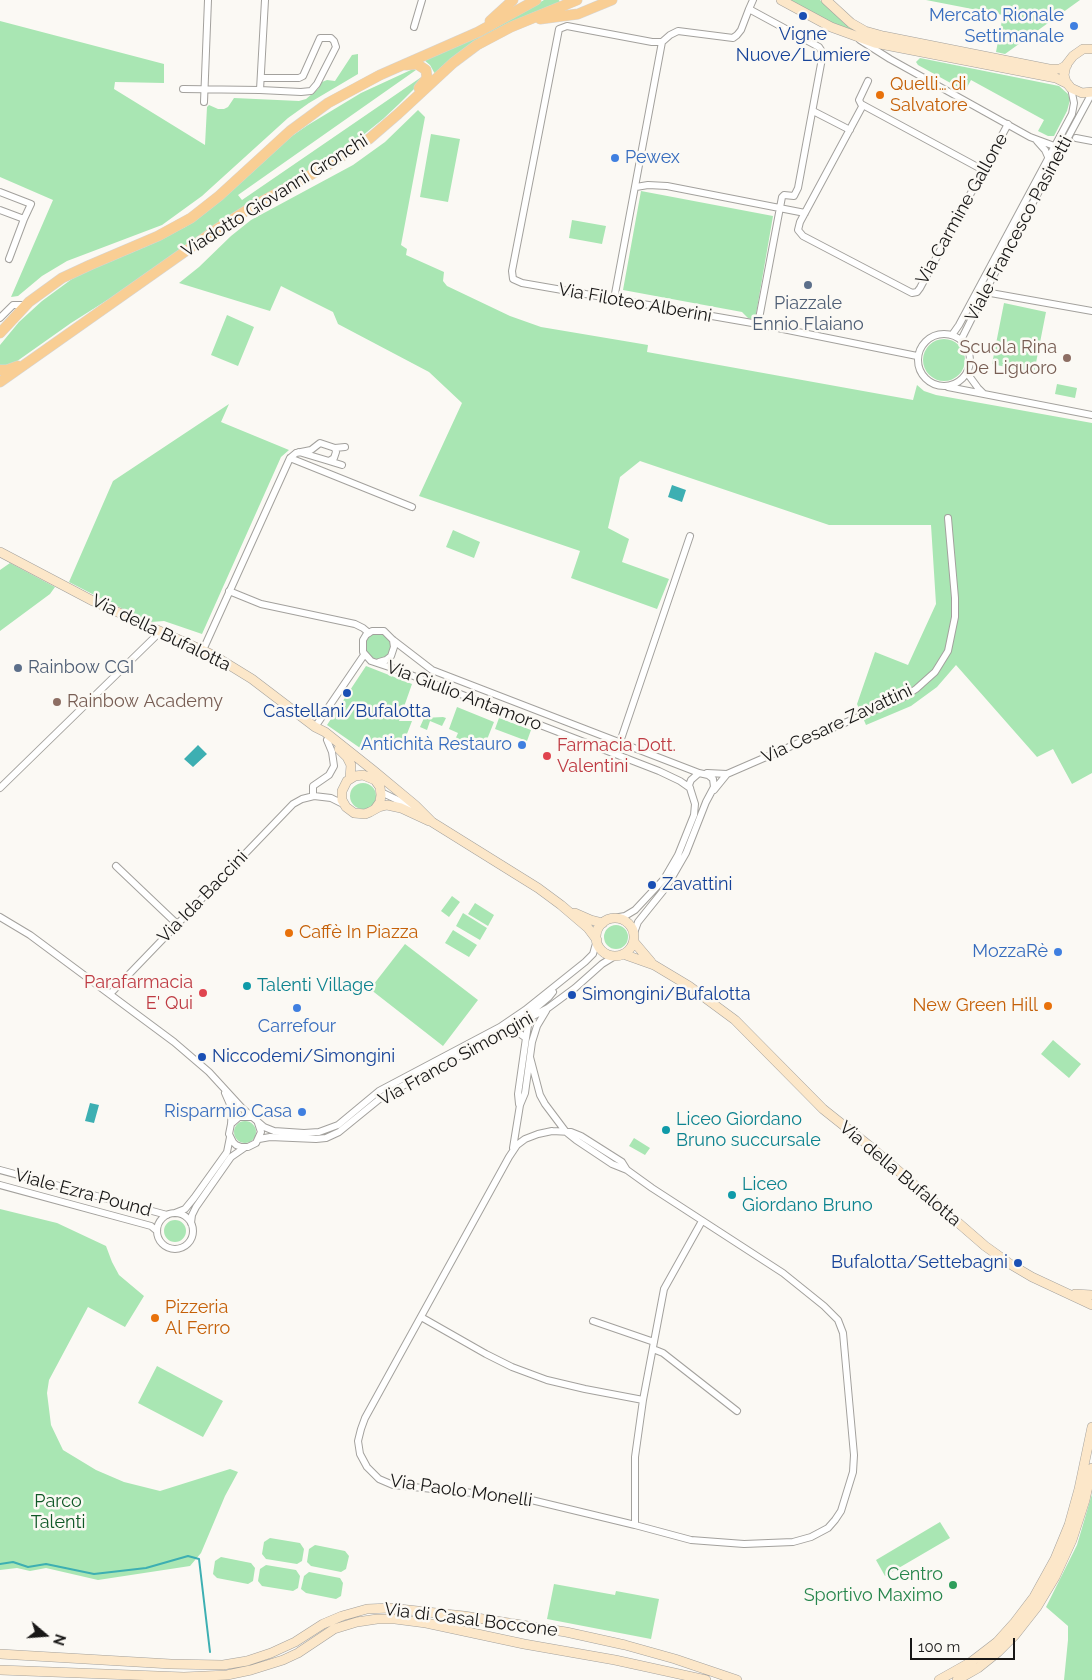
<!DOCTYPE html>
<meta charset="utf-8">
<style>
body{margin:0}
#map{position:relative;width:1092px;height:1680px;overflow:hidden;background:#fbf9f4;font-family:Raleway,sans-serif}
canvas{display:block}
.north{position:absolute;left:20px;top:1610px;width:50px;height:50px;-webkit-text-stroke:4px #fbf9f4;paint-order:stroke;rotate:108deg;font-size:14px;font-weight:700;line-height:20px;text-align:center;color:#181716}
.north::after{content:'';display:block;margin:auto;width:18px;height:22px;background:#181716;clip-path:polygon(50% 0,100% 100%,50% 72%,0 100%)}
.scale{position:absolute;left:910px;top:1638px;width:105px;height:22px;box-sizing:border-box;border:2px solid #181716;border-top:0;padding-left:6px;font-size:15px;line-height:18px;white-space:nowrap;color:#181716;-webkit-text-stroke:4px #fbf9f4;paint-order:stroke}
</style>
<div id="map">
<canvas width="1092" height="1680"></canvas>
<div class="north">N</div>
<div class="scale">100 m</div>
</div>
<script>
const ctx = document.querySelector('canvas').getContext('2d');
ctx.lineJoin = 'round';
function fillPath(path, color) { ctx.fillStyle = color; ctx.fill(path, 'evenodd'); }
const shape = rows => new Path2D(rows.map(r => 'M' + r).join(''));
function trace(path, color, width, dash) { ctx.strokeStyle = color; ctx.lineWidth = width; ctx.lineCap = dash ? 'butt' : 'round'; ctx.setLineDash(dash || []); ctx.stroke(path); }
function write(font, color, halo, rows, align = 'center') {
  ctx.font = font + ' Raleway,sans-serif'; ctx.lineWidth = 5; ctx.setLineDash([]); ctx.textBaseline = 'middle'; ctx.strokeStyle = halo; ctx.fillStyle = color; for (const [text, x, y, turn = 0] of rows) {
    ctx.save(); ctx.translate(x, y); ctx.rotate((+turn || 0) * Math.PI / 180); ctx.textAlign = isNaN(turn) ? turn : align; if (halo) ctx.strokeText(text, 0, 0); ctx.fillText(text, 0, 0); ctx.restore();
  }
}
fillPath(shape([
 [544,0,559,0,560,2,568,0,435,74,430,65,424,60,488,31],
 [789,0,820,0,845,24,865,35,825,20],
 [926,0,1080,0,1005,54,996,52,1003,15],
 [0,21,164,64,164,83,115,82,114,89,205,145,207,107,209,105,218,109,224,109,228,107,234,98,299,101,306,99,318,89,322,82,327,80,335,81,352,55,358,54,358,74,309,103,288,118,202,196,162,225,67,261,42,276,18,296,11,297,53,200,0,177],
 [920,58,1059,86,1068,94,1070,100,1067,111,1054,136,1048,136,1038,131,1044,120,971,80,965,91,918,65,916,62],
 [413,69,416,70,238,195,242,200,420,78,421,82,399,104,383,119,346,149,71,323,13,364,0,368,0,345,19,322,42,301,76,276,147,246,185,227,221,200,283,142,308,125,361,93],
 [418,110,425,117,401,245,407,249,406,255,444,272,443,281,447,286,510,316,541,327,648,345,647,352,913,400,917,385,924,391,936,395,1092,423,1092,773,1072,784,1053,749,1037,757,956,665,937,687,911,706,866,725,857,704,875,652,908,665,936,604,931,525,829,525,640,461,620,477,608,528,629,539,622,562,669,579,657,609,571,578,580,551,419,496,462,403,429,372,338,324,333,312,281,286,270,311,179,283,199,267,231,236,251,220,353,165,385,142],
 [431,134,460,139,448,202,420,197],
 [641,191,773,216,755,320,748,318,742,312,623,290],
 [572,220,606,226,602,244,569,238],
 [1004,303,1046,312,1034,373,992,364],
 [227,315,254,327,238,366,211,355],
 '923 360a21 21 0 1 1 42 0a21 21 0 1 1-42 0Z',
 [1057,384,1077,388,1075,398,1055,394],
 [229,404,221,422,289,450,281,457,202,634,164,621,151,622,102,599,69,582,113,481],
 [453,530,480,542,474,558,446,547],
 [10,563,55,587,50,594,0,631,0,570],
 '365 646a13 13 0 1 1 26 0a13 13 0 1 1-26 0Z',
 [366,666,412,684,399,721,412,721,405,739,363,750,327,725],
 [457,707,494,722,482,752,454,742,458,733,449,729],
 [443,717,446,718,442,726,430,721,427,730,420,727,424,718],
 [499,718,531,730,527,741,495,729],
 '350 796a13 13 0 1 1 26 0a13 13 0 1 1-26 0Z',
 [452,896,460,902,449,917,441,911],
 [475,903,494,915,488,926,468,914],
 [463,913,487,928,480,940,456,926],
 '604 937a12 12 0 1 1 24 0a12 12 0 1 1-24 0Z',
 [453,930,477,945,469,957,445,943],
 [405,944,478,1000,443,1046,370,989],
 [1053,1040,1081,1064,1069,1078,1041,1054],
 '234 1132a11 11 0 1 1 22 0a11 11 0 1 1-22 0Z',
 [634,1138,650,1148,645,1155,629,1146],
 [0,1209,57,1223,106,1246,112,1262,119,1275,144,1296,125,1327,88,1307,49,1380,47,1393,51,1425,63,1450,96,1470,124,1482,160,1491,230,1469,238,1472,225,1496,201,1553,190,1566,98,1580,46,1568,30,1571,17,1568,0,1570],
 '164 1231a11 11 0 1 1 22 0a11 11 0 1 1-22 0Z',
 [157,1366,223,1401,203,1437,138,1403],
 [1092,1494,1092,1680,1064,1680,1068,1640,1068,1626,1046,1607,1077,1545],
 [940,1522,950,1538,885,1576,876,1560],
 [270,1538,300,1543,304,1549,302,1561,297,1564,266,1559,262,1554,264,1542],
 [315,1545,345,1551,349,1556,346,1569,341,1572,311,1566,307,1562,309,1549],
 [221,1557,251,1563,255,1568,253,1581,248,1584,217,1578,213,1574,215,1561],
 [266,1565,296,1570,300,1576,298,1588,293,1591,262,1586,258,1581,260,1569],
 [309,1572,340,1578,343,1583,341,1596,336,1599,306,1593,301,1589,304,1576],
 [554,1584,615,1595,616,1591,659,1599,651,1639,547,1619]
]), '#a9e6b3');
fillPath(shape([
 [672,485,686,490,682,502,668,497],
 [198,745,207,754,193,767,184,759],
 [90,1103,99,1105,94,1123,85,1121]
]), '#3dafb2');
trace(shape([
 [0,1564,13,1562,28,1567,46,1564,94,1574,146,1568,188,1556,199,1559,210,1652]
]), '#3dafb2', 2);
const street = shape([
 [749,9,753,0],
 [414,27,422,0],
 [860,40,890,59,1030,137,1057,147],
 [662,42,652,42,567,26,559,29,512,271,513,279,522,283,758,324,917,356],
 [261,78,299,78,303,76,320,38,331,38,334,41,336,47,317,84,311,91,301,92,260,90,265,0],
 [868,81,859,100,861,104,983,170],
 [183,89,260,90],
 [204,102,208,0],
 [863,105,800,222,798,230,803,236,912,293,917,292,920,288,1008,124],
 [813,111,850,130],
 [1076,138,1092,141],
 [1037,141,1045,150,1049,159],
 [636,187,648,185,667,186,805,213],
 [0,192,31,204,24,219,0,210],
 [9,259,24,219],
 [985,292,1092,311],
 [614,299,662,42,670,35,678,31,733,38,737,35,741,30,749,9,819,47,823,53,798,188,794,196,784,195,782,197,758,324],
 [0,318,13,305,21,305,25,306],
 '918 360a26 26 0 1 1 52 0a26 26 0 1 1-52 0Z',
 [952,335,959,325,1072,114,1074,103,1071,88],
 [961,340,989,284,1092,93],
 [967,373,978,388,984,394],
 [948,387,1092,415],
 [335,448,345,447],
 [290,458,296,453,311,450,320,443,335,448,336,452,334,458,329,461,299,452],
 [329,461,342,465],
 [229,591,261,604,355,624,363,628,369,633],
 [203,650,290,458,412,507],
 [379,662,386,660,391,656,394,647,393,640],
 [315,727,364,655],
 [620,742,690,536],
 [707,773,727,774,714,790],
 [727,774,902,698,916,689,935,672,948,651,955,617,955,598,948,518],
 [0,788,160,632],
 [690,788,680,781,659,771,398,670,371,661,363,652,363,640,366,635,372,631,384,631,393,640,432,670,699,773],
 [381,792,414,808],
 [313,796,313,786,329,775,334,766,332,752,327,740],
 [116,866,177,924],
 [0,917,30,935,174,1042,209,1072,242,1108,264,1127,274,1131,304,1133,319,1132,338,1125,379,1091,500,1027,525,1010,585,962,593,954,597,940],
 [613,918,625,916,635,910,664,879,678,855,694,815,695,804,689,785,691,780,699,773,708,775,713,779,714,787,706,802,686,853,667,886,638,922,634,933],
 [111,993,293,804,302,799,314,796,331,798,343,804],
 [511,1029,516,1031,526,1038,518,1094,519,1104],
 [526,1038,530,1013,549,997,553,992],
 [530,1057,540,1095,545,1104,566,1132,576,1140,612,1164,627,1170],
 [225,1093,232,1109,231,1124],
 [250,1117,239,1117,231,1124,229,1134,233,1142,236,1145,241,1147,248,1147,256,1143,261,1132,258,1123],
 [552,1131,571,1132,581,1136,622,1162,627,1170,652,1188,783,1273,824,1306,838,1320,843,1333,854,1455,853,1472,841,1511,835,1520,828,1528,811,1537,793,1542,744,1544,691,1540,635,1525,523,1498,393,1485,379,1479,367,1467,360,1454,358,1441,361,1429,365,1418,509,1157,517,1145,525,1139,538,1134,552,1131],
 [259,1139,270,1137,316,1139,326,1138,339,1132,382,1097,548,1008,575,988,602,964,615,956],
 [513,1148,520,1105,525,1093,532,1042,537,1026,546,1011],
 [0,1170,167,1215],
 [0,1185,140,1223,151,1226,157,1231],
 [175,1213,185,1209,194,1198,227,1152,230,1137],
 '157 1231a18 18 0 1 1 36 0a18 18 0 1 1-36 0Z',
 [191,1223,192,1215,196,1207,231,1157,244,1148],
 [421,1317,486,1354,512,1367,547,1380,585,1389,643,1400,635,1457,635,1525],
 [593,1321,654,1342],
 [653,1349,663,1353,737,1411],
 [643,1400,664,1289,702,1221]
]);
const secondary = shape([
 [781,0,831,27,875,43,1056,78,1068,84],
 [826,0,851,23,865,31,883,36,1049,69,1060,69,1067,65],
 [1092,49,1083,49,1073,56,1066,65,1064,75,1066,82,1071,88,1082,93,1092,92],
 [0,552,93,601,213,655,252,679,315,727,325,732,374,771,415,805,432,822,538,888,561,905,588,928,597,940],
 [339,749,347,757,351,765,350,778],
 [375,809,380,802,381,795,380,787,375,780,363,775,355,776,347,781,342,791,342,800,346,807,354,813,365,814,370,812,379,807,387,805,401,808,429,821],
 [575,913,591,920,603,923],
 '596 937a19 19 0 1 1 38 0a19 19 0 1 1-38 0Z',
 [634,942,651,962],
 [623,954,654,965,689,986,735,1020,823,1109,872,1148,985,1246,1010,1264,1032,1277,1092,1305],
 [1075,1294,1092,1295],
 [0,1654,171,1664,223,1665,247,1661,271,1653,295,1642,323,1624,342,1616,367,1609,390,1608,464,1616,566,1632,625,1645,675,1659,737,1680],
 [0,1670,184,1677,227,1675,251,1670,283,1660,298,1653,334,1629,357,1622,377,1619,395,1619,426,1623,524,1644,615,1660,706,1680],
 [939,1680,971,1662,997,1642,1015,1622,1034,1597,1055,1559,1069,1525,1079,1489,1092,1427],
 [957,1680,978,1668,998,1652,1015,1635,1037,1607,1055,1577,1072,1540,1085,1500,1092,1468]
]);
const primary = shape([
 [540,19,578,14,612,0],
 [490,21,513,0],
 [406,65,417,64,426,70,427,78,419,88],
 [0,333,29,302,62,278,90,265,158,236,191,218,219,196,290,131,328,103,380,75,478,32,536,0],
 [0,370,7,370,18,366],
 [0,382,217,229,252,207,323,168,369,139,398,114,453,63,477,45,511,27,577,0]
]);
trace(street, '#a3a19d', 8);
trace(secondary, '#a3a19d', 10);
trace(primary, '#d5d5d5', 11);
trace(street, '#fff', 6);
trace(secondary, '#fce7c9', 9);
trace(primary, '#f9ce94', 10);
for (const [x, y, r, color] of [
 [803,16,5,"#1a4fb4"],
 [1074,26,5,"#3f7fe0"],
 [880,95,5,"#e8710a"],
 [615,158,5,"#3f7fe0"],
 [808,285,5,"#5c6f8a"],
 [1067,358,5,"#8d6e63"],
 [18,668,5,"#5c6f8a"],
 [347,693,5,"#1a4fb4"],
 [57,702,5,"#8d6e63"],
 [522,745,5,"#3f7fe0"],
 [547,756,5,"#e0444e"],
 [652,885,5,"#1a4fb4"],
 [289,933,5,"#e8710a"],
 [1058,952,5,"#3f7fe0"],
 [247,986,5,"#0f9aa8"],
 [203,993,5,"#e0444e"],
 [572,995,5,"#1a4fb4"],
 [1048,1006,5,"#e8710a"],
 [297,1008,5,"#3f7fe0"],
 [202,1057,5,"#1a4fb4"],
 [302,1112,5,"#3f7fe0"],
 [666,1130,5,"#0f9aa8"],
 [732,1195,5,"#0f9aa8"],
 [1018,1263,5,"#1a4fb4"],
 [155,1318,5,"#e8710a"],
 [953,1585,5,"#2e9e5b"]
]) { const dot = new Path2D(); dot.arc(x, y, r, 0, 2 * Math.PI); ctx.fillStyle = color; ctx.fill(dot); trace(dot, '#fbf9f4', 2); }
write('18px', '#366cbe', '#fbf9f4', [
 ["Mercato Rionale",1064,16],
 ["Settimanale",1064,37],
 ["Pewex",625,158,"left"],
 ["Antichità Restauro",512,745],
 ["MozzaRè",1048,952],
 ["Carrefour",297,1027,"center"],
 ["Risparmio Casa",292,1112]
], 'right');
write('18px', '#164399', '#fbf9f4', [
 ["Vigne",803,35,"center"],
 ["Nuove/Lumiere",803,56,"center"],
 ["Castellani/Bufalotta",347,712,"center"],
 ["Zavattini",662,885],
 ["Simongini/Bufalotta",582,995],
 ["Niccodemi/Simongini",212,1057],
 ["Bufalotta/Settebagni",1008,1263,"right"]
], 'left');
write('18px', '#c56008', '#fbf9f4', [
 ["Quelli… di",890,85],
 ["Salvatore",890,106],
 ["Caffè In Piazza",299,933],
 ["New Green Hill",1038,1006,"right"],
 ["Pizzeria",165,1308],
 ["Al Ferro",165,1329]
], 'left');
write('18px', '#181716', '#fbf9f4', [
 ["Viadotto Giovanni Gronchi",275,196,-32],
 ["Via Carmine Gallone",962,209,-61],
 ["Viale Francesco Pasinetti",1019,229,-62],
 ["Via Filoteo Alberini",635,303,10],
 ["Via della Bufalotta",161,633,26],
 ["Via Giulio Antamoro",464,696,21],
 ["Via Cesare Zavattini",837,724,-25],
 ["Via Ida Baccini",203,897,-46],
 ["Via Franco Simongini",456,1059,-29],
 ["Via della Bufalotta",900,1174,40],
 ["Viale Ezra Pound",83,1193,15],
 ["Via Paolo Monelli",461,1491,8],
 ["Via di Casal Boccone",471,1620,7]
]);
write('18px', '#4e5e75', '#fbf9f4', [
 ["Piazzale",808,304],
 ["Ennio Flaiano",808,325],
 ["Rainbow CGI",28,668,"left"]
]);
write('18px', '#785e54', '#fbf9f4', [
 ["Scuola Rina",1057,348],
 ["De Liguoro",1057,369],
 ["Rainbow Academy",67,702,"left"]
], 'right');
write('18px', '#be3a42', '#fbf9f4', [
 ["Farmacia Dott.",557,746],
 ["Valentini",557,767],
 ["Parafarmacia",193,983,"right"],
 ["E' Qui",193,1004,"right"]
], 'left');
write('18px', '#0d838f', '#fbf9f4', [
 ["Talenti Village",257,986],
 ["Liceo Giordano",676,1120],
 ["Bruno succursale",676,1141],
 ["Liceo",742,1185],
 ["Giordano Bruno",742,1206]
], 'left');
write('18px', '#105827', '#fbf9f4', [
 ["Parco",58,1502],
 ["Talenti",58,1523]
]);
write('18px', '#27864d', '#fbf9f4', [
 ["Centro",943,1575],
 ["Sportivo Maximo",943,1596]
], 'right');
</script>
